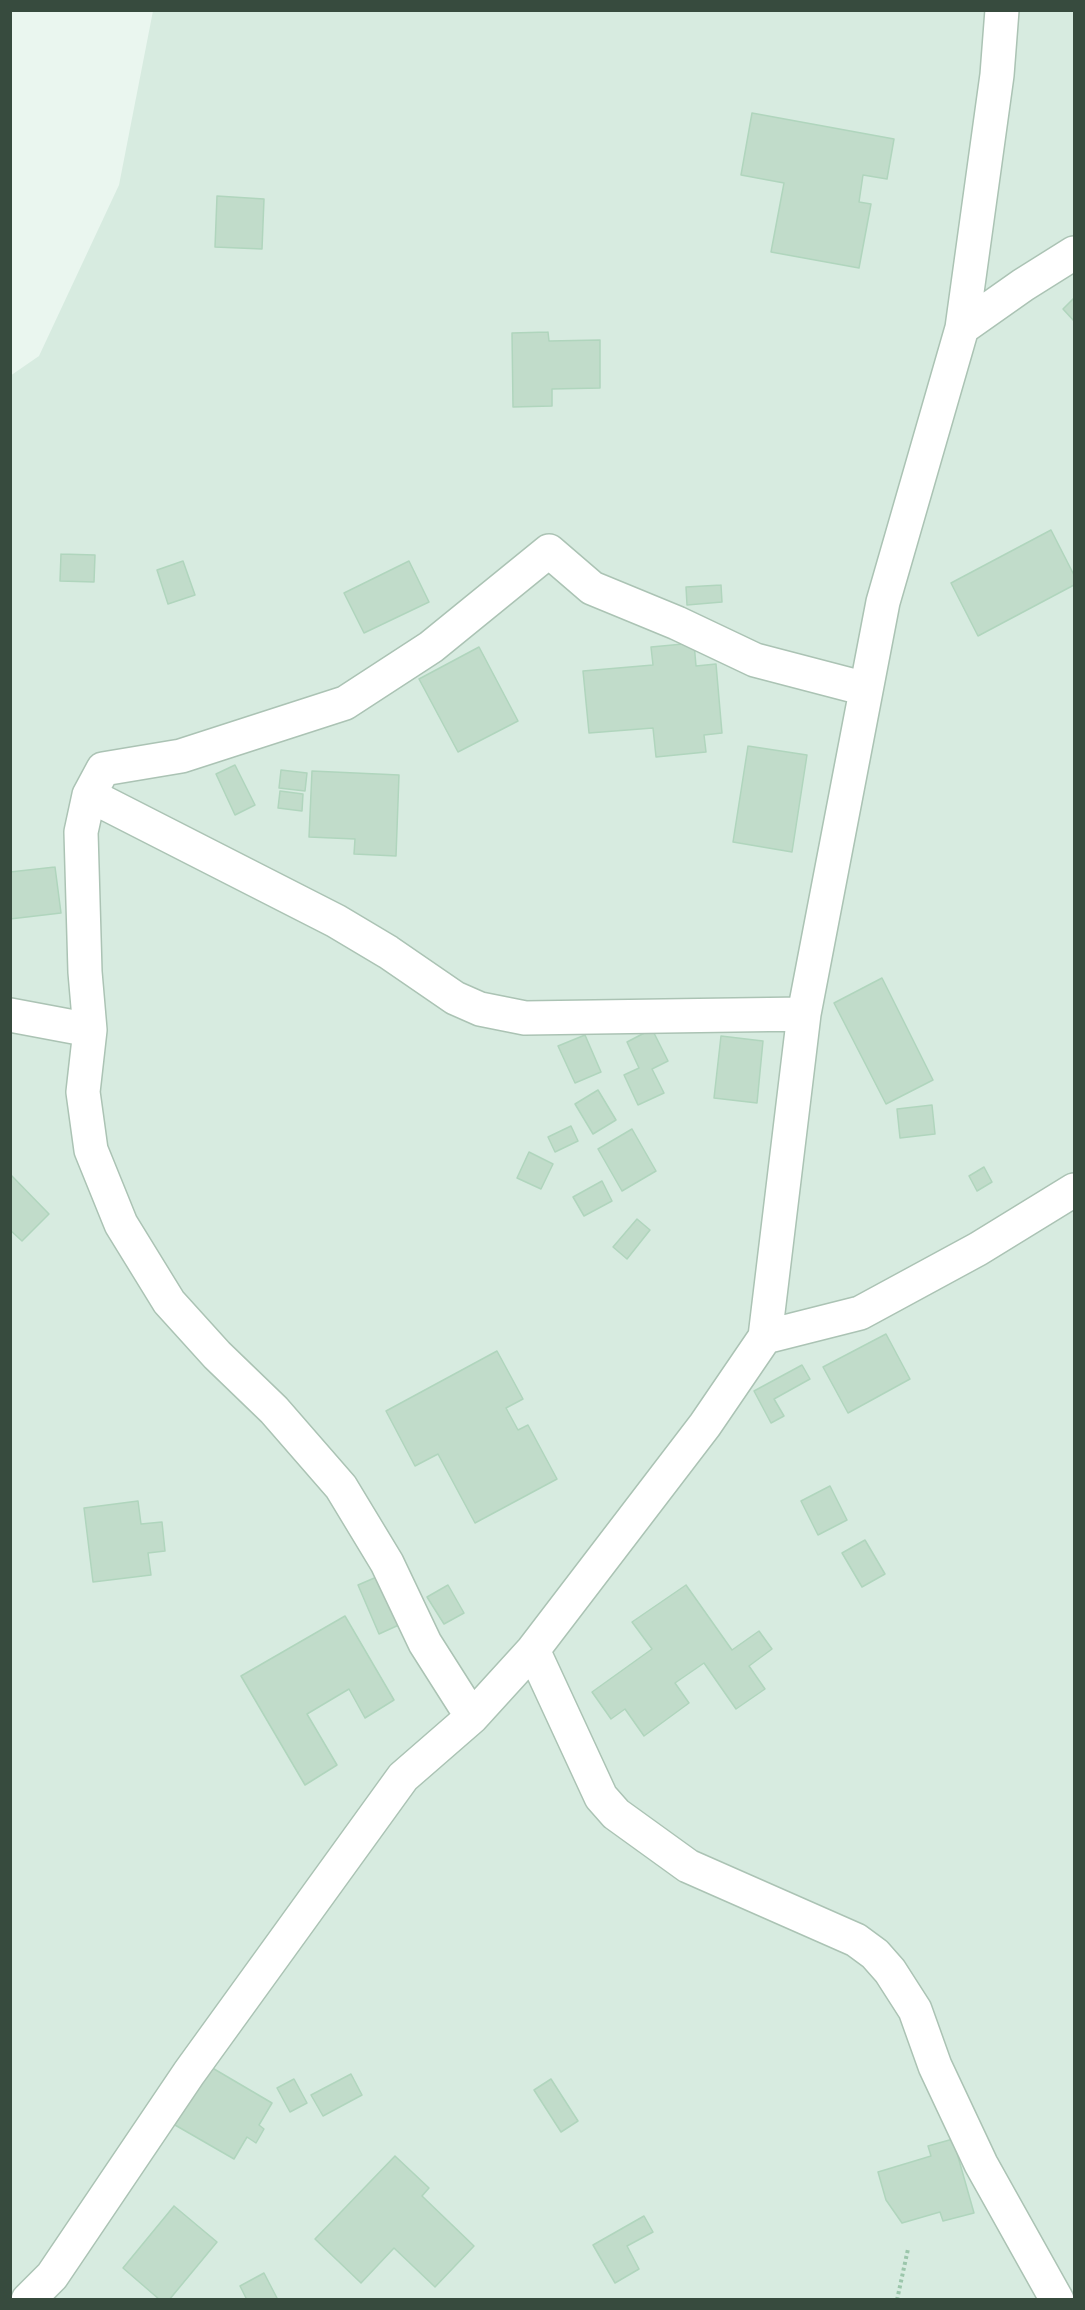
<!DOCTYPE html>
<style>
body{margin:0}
#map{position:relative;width:1085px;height:2310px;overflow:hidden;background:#eaf6ef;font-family:Karla,sans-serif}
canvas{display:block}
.frame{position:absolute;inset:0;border:12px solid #374b3e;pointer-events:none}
</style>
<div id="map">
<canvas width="1085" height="2310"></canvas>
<div class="frame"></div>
</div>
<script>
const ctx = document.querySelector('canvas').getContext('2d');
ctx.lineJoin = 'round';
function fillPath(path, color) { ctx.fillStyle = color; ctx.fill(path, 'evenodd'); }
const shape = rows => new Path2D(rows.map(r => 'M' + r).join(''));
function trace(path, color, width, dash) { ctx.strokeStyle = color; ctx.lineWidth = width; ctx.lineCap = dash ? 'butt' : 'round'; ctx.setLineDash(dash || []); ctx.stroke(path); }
fillPath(shape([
 [153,11,1074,11,1074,2299,11,2299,10,376,39,356,119,185]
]), '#d7ebe0');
const building = shape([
 [752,113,894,139,887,179,863,175,859,202,871,204,859,268,771,252,784,183,741,175,752,113],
 [217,196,264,199,262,249,215,247,217,196],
 [1074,298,1074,321,1063,309,1074,298],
 [548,332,549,341,600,340,600,388,552,389,552,406,513,407,512,333,548,332],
 [1051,530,1074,575,1074,585,978,636,951,583,1051,530],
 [61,554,95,555,94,582,60,581,61,554],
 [183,561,195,595,168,604,157,570,183,561],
 [409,561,429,602,364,633,344,593,409,561],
 [721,585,722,602,687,605,686,587,721,585],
 [694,643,696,666,716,664,722,733,704,735,706,752,656,757,653,728,589,733,583,671,653,665,651,647,694,643],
 [479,647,518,721,458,752,419,679,479,647],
 [748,746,807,755,792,852,733,842,748,746],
 [235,765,255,805,235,815,216,774,235,765],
 [281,770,307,773,305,791,279,788,281,770],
 [312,771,399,775,396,856,354,854,355,839,309,837,312,771],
 [280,791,303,794,302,811,278,808,280,791],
 [55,867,61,913,10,919,10,872,55,867],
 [882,978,933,1080,886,1104,834,1003,882,978],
 [652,1029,668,1061,652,1069,664,1093,638,1105,624,1075,639,1068,627,1042,652,1029],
 [585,1035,601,1072,575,1083,558,1046,585,1035],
 [721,1036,763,1041,757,1103,714,1098,721,1036],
 [598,1090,616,1120,593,1134,575,1104,598,1090],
 [932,1105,935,1134,900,1138,897,1109,932,1105],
 [571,1126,578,1141,555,1152,548,1137,571,1126],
 [632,1129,656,1171,622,1191,598,1149,632,1129],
 [529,1152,553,1164,541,1189,517,1178,529,1152],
 [984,1167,992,1182,977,1191,969,1176,984,1167],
 [10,1174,49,1214,22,1241,10,1230,10,1174],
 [602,1181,612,1201,584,1216,573,1197,602,1181],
 [637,1219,650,1230,627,1259,613,1247,637,1219],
 [886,1334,910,1379,848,1413,823,1367,886,1334],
 [497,1351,523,1399,506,1408,518,1430,528,1425,557,1479,475,1523,438,1454,415,1466,386,1411,497,1351],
 [802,1365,810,1379,774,1399,784,1416,771,1423,754,1391,802,1365],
 [830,1486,847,1520,818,1535,801,1501,830,1486],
 [138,1501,141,1524,162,1522,165,1551,148,1553,151,1575,93,1582,84,1508,138,1501],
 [865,1540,885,1574,862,1587,842,1553,865,1540],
 [379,1576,401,1624,379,1634,358,1585,379,1576],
 [448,1585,464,1613,444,1624,427,1597,448,1585],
 [686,1585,732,1650,759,1631,772,1649,749,1666,765,1689,736,1709,704,1663,675,1683,689,1703,644,1736,625,1709,611,1719,592,1692,652,1649,632,1622,686,1585],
 [345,1616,394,1700,365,1718,349,1689,307,1714,337,1765,305,1785,241,1676,345,1616],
 [209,2066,272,2103,259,2125,264,2129,256,2143,247,2137,234,2159,175,2125,209,2066],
 [351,2074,362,2095,323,2116,311,2095,351,2074],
 [294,2079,307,2103,290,2112,277,2088,294,2079],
 [551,2079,578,2121,561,2132,534,2090,551,2079],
 [953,2139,974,2213,943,2221,940,2212,902,2223,886,2200,878,2172,931,2156,928,2146,953,2139],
 [395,2156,429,2188,422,2196,474,2246,435,2287,394,2248,361,2283,315,2239,395,2156],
 [174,2206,217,2242,169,2300,160,2300,123,2268,174,2206],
 [644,2216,653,2232,627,2246,639,2269,615,2283,593,2245,644,2216],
 [264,2273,278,2300,247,2300,240,2286,264,2273]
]);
fillPath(building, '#c1dcca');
trace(building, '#b0d5bd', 1.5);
const minor = shape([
 [962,328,1023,285,1074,253],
 [89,795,336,921,388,952,455,998,480,1009,525,1018,804,1014],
 [10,1015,90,1030],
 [765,1337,860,1313,978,1249,1074,1190],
 [533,1650,601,1797,616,1814,688,1866,856,1940,875,1954,890,1971,915,2010,935,2066,981,2164,1057,2300],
 [472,1717,425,1643,387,1563,341,1487,274,1410,217,1355,169,1302,121,1224,91,1150,83,1092,90,1030,85,972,81,832,89,795,103,769,181,756,345,703,431,647,549,551,592,588,677,623,755,660,866,689],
 [28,2300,52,2276,189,2073,403,1777,472,1717,533,1650,705,1425,765,1337,804,1014,883,602,962,328,997,75,1002,10]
]);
trace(minor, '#abc3b4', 36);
trace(shape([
 [897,2300,908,2249]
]), '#9bc6ab', 4, [3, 3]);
trace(minor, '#fff', 33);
</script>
